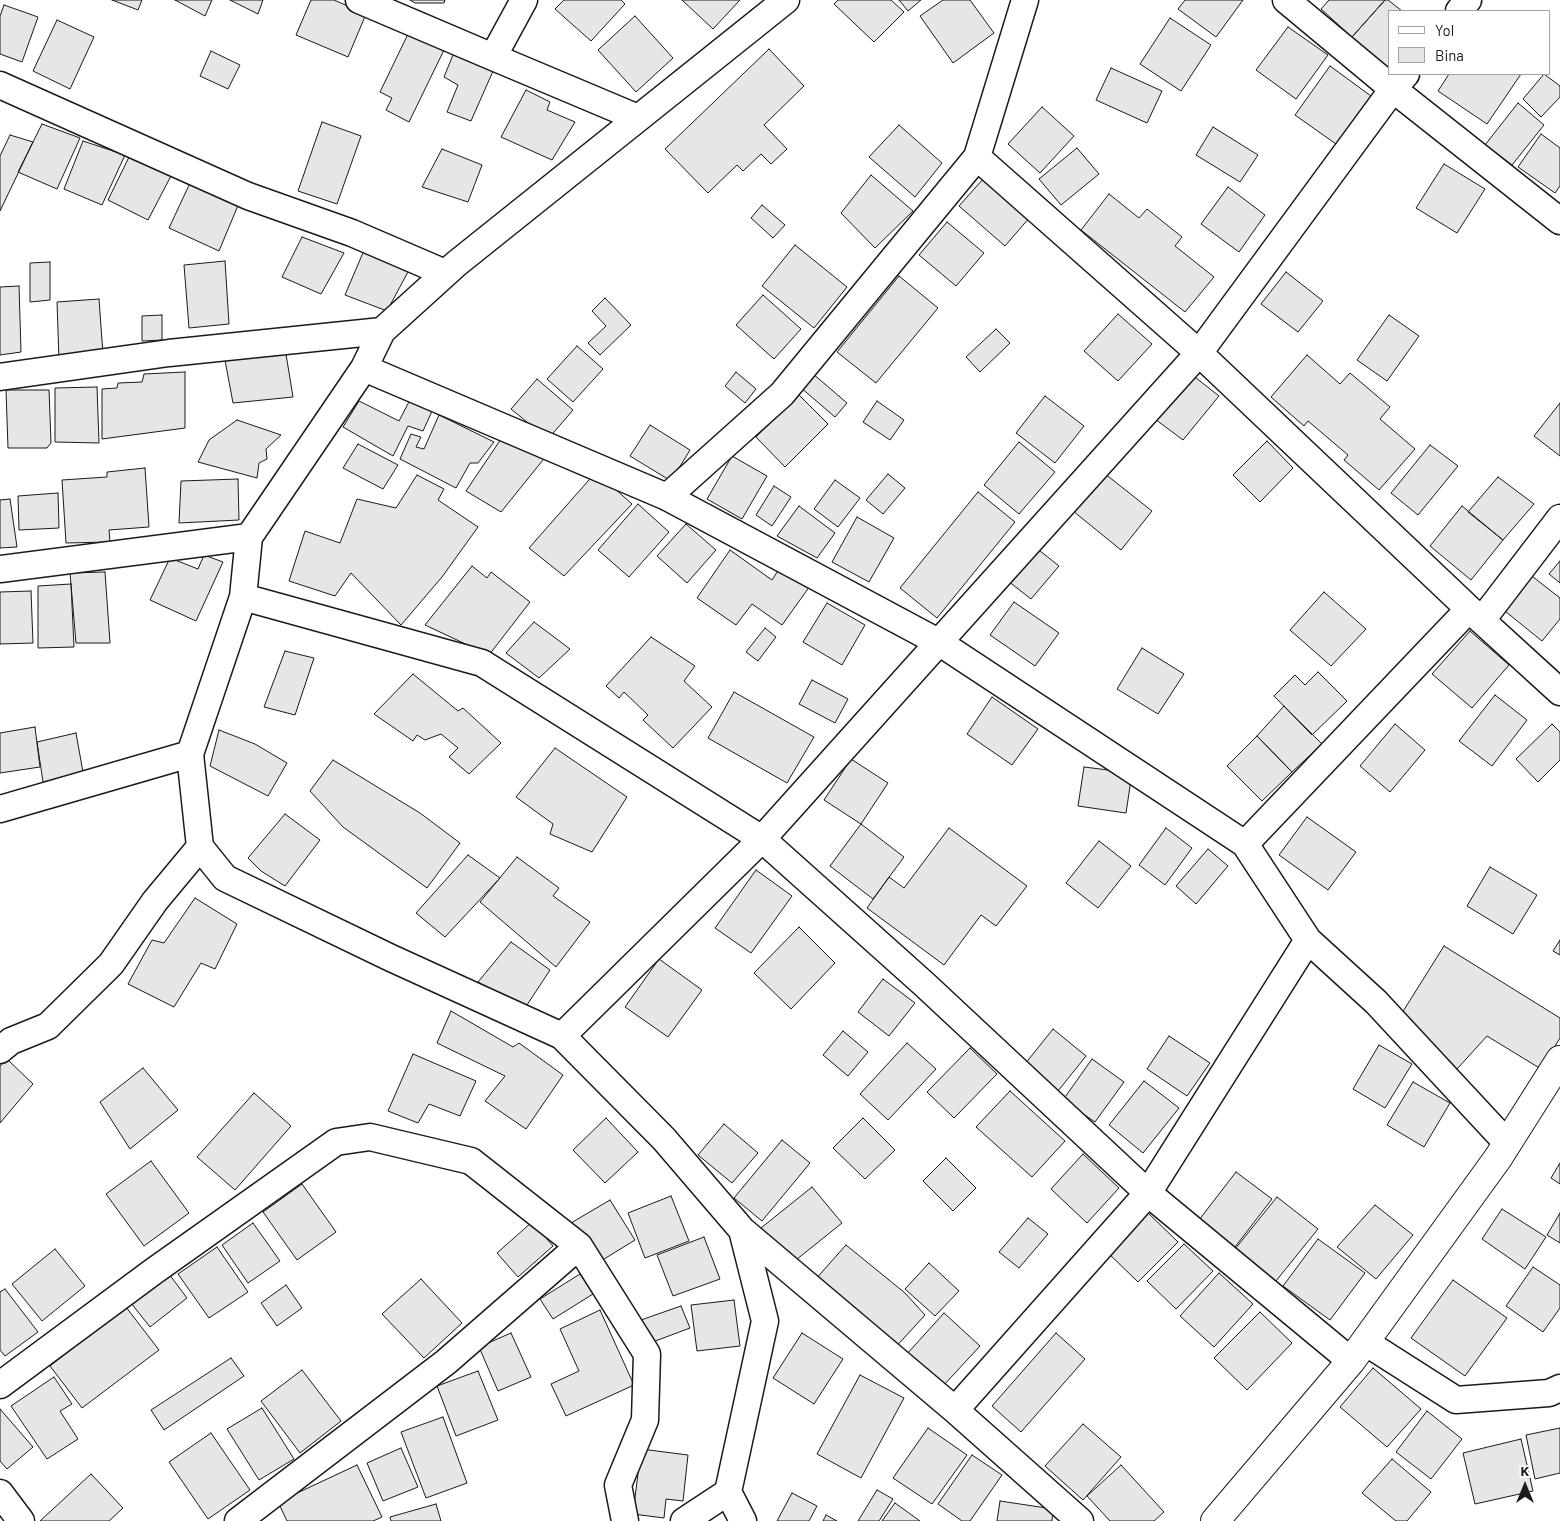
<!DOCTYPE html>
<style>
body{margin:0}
#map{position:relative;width:1560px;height:1521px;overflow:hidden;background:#fff;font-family:Barlow,sans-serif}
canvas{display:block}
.legend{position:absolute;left:1388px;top:10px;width:162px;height:65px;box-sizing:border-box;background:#fff;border:1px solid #a3a3a3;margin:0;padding:6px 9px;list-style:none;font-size:15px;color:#1a1a1a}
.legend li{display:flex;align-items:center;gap:10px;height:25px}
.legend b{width:25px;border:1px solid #a3a3a3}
.north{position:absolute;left:1500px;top:1461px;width:50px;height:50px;-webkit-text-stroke:4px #fff;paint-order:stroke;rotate:0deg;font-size:14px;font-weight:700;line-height:20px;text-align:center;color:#1a1a1a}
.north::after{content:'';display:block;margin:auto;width:18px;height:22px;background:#1a1a1a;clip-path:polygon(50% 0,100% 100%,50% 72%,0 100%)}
</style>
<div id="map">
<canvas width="1560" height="1521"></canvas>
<ul class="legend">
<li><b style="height:6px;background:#fff"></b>Yol</li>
<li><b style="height:14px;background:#e6e6e6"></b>Bina</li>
</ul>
<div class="north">K</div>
</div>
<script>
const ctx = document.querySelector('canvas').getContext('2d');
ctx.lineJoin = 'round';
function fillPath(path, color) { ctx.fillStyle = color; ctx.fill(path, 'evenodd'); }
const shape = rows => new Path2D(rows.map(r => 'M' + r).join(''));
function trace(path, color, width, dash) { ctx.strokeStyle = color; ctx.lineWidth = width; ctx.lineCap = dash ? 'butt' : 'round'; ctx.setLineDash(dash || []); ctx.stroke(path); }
const building = shape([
 [112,0,142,0,138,10,112,0],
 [175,0,212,0,205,16,175,0],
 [230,0,263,0,258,14,230,0],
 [311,0,334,0,366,14,348,57,296,35,311,0],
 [410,0,445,0,444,3,415,3,410,0],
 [564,0,621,0,625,4,591,41,555,9,564,0],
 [682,0,740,0,713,29,682,0],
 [838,0,891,0,904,12,874,42,834,4,838,0],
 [899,0,921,0,908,11,899,0],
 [943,0,970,0,994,33,953,63,920,16,943,0],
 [1185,0,1243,0,1216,37,1178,9,1185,0],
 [1329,0,1385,0,1352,37,1321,9,1329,0],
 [1385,0,1388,0,1402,11,1389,11,1389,70,1352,37,1385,0],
 [4,5,38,17,22,62,0,54,0,16,4,5],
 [635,16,673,58,636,92,598,50,635,16],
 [1170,18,1211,45,1181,91,1140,64,1170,18],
 [57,20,94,37,70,89,33,71,57,20],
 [1288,27,1328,55,1296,99,1256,70,1288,27],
 [409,32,444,50,409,122,386,110,392,98,380,92,409,32],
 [457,45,497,62,471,121,447,112,458,85,444,77,457,45],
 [769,49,804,86,764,125,787,149,771,164,761,154,743,171,737,165,708,193,665,149,769,49],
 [211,51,240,65,228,89,200,76,211,51],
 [1330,66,1371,96,1336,144,1295,115,1330,66],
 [1111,68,1162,91,1147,123,1096,100,1111,68],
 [1449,74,1521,74,1487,124,1438,91,1449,74],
 [1544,74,1560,86,1560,97,1541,117,1523,99,1544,74],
 [526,90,550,102,547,110,575,122,552,160,501,137,526,90],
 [1518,103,1544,125,1512,165,1485,145,1518,103],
 [1042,107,1074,136,1040,173,1008,144,1042,107],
 [322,122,361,136,337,204,298,191,322,122],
 [42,124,80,138,57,189,18,172,42,124],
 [899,125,942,163,915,197,869,157,899,125],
 [1213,127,1258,155,1240,182,1196,155,1213,127],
 [1541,134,1560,148,1560,186,1555,193,1518,167,1541,134],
 [10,135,33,142,0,211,0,156,10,135],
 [83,141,125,155,102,205,64,189,83,141],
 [1077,148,1099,174,1061,205,1039,179,1077,148],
 [442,149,482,165,468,202,422,187,442,149],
 [131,153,173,172,148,220,108,200,131,153],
 [1444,164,1485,189,1457,233,1416,208,1444,164],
 [871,175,913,211,875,248,841,213,871,175],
 [984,178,1030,217,1005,246,959,206,984,178],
 [190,183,239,203,219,251,169,228,190,183],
 [1228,187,1265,215,1239,252,1201,224,1228,187],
 [1109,194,1139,218,1147,209,1182,237,1175,246,1214,277,1185,312,1081,230,1109,194],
 [762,205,785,225,773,238,751,218,762,205],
 [947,222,984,253,956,286,919,255,947,222],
 [302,237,344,253,321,294,282,277,302,237],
 [795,245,847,287,814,328,762,286,795,245],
 [365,248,409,270,387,311,345,295,365,248],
 [225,261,229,324,189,328,184,265,225,261],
 [50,262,50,300,30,302,30,263,50,262],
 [1286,272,1323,301,1298,332,1261,304,1286,272],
 [899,276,938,308,876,383,837,352,899,276],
 [19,286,21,352,0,355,0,287,19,286],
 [763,295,801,329,774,359,736,325,763,295],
 [605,298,631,325,600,355,588,343,606,326,592,311,605,298],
 [99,299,103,354,59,360,57,302,99,299],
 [1118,314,1152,344,1118,381,1084,351,1118,314],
 [162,315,162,340,142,341,142,316,162,315],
 [1389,315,1419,336,1387,381,1357,360,1389,315],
 [996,329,1010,343,980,372,966,357,996,329],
 [577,346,603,369,573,402,547,379,577,346],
 [285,348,293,397,233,403,224,355,285,348],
 [1307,355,1340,384,1350,373,1390,407,1380,419,1415,449,1379,490,1344,460,1348,455,1308,421,1304,426,1271,397,1307,355],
 [185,372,185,428,102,439,102,389,117,388,118,383,142,382,144,374,185,372],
 [736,372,756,389,745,403,725,386,736,372],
 [812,373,847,403,835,417,800,387,812,373],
 [1191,374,1219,396,1183,440,1155,419,1191,374],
 [537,379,573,410,548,439,511,409,537,379],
 [97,387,99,443,55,442,55,388,97,387],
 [6,390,49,390,51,443,47,448,8,448,6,390],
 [799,395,828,424,785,467,756,437,799,395],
 [1045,396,1084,426,1055,463,1016,433,1045,396],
 [411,398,433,409,423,431,408,426,393,456,343,427,359,401,399,421,411,398],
 [877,401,904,420,890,440,863,422,877,401],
 [1560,403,1560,456,1534,436,1560,403],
 [439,415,494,442,478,463,470,463,456,488,400,459,411,434,421,437,416,447,424,449,439,415],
 [237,420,281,435,266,449,267,459,259,463,257,478,198,462,209,440,237,420],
 [650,425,690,450,671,481,630,456,650,425],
 [501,439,513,446,517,441,547,455,501,512,466,491,501,439],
 [1267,441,1293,468,1260,502,1233,475,1267,441],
 [1019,442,1055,472,1019,514,984,485,1019,442],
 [358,444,398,465,383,489,343,468,358,444],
 [1430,445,1458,466,1418,515,1391,493,1430,445],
 [732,456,767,476,742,519,707,499,732,456],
 [145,468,149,527,109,530,110,542,66,543,62,480,107,477,107,472,145,468],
 [596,472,632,504,564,576,529,548,596,472],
 [1104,473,1152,511,1121,550,1073,511,1104,473],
 [888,474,905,488,883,514,866,500,888,474],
 [417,475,444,489,438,500,478,527,442,577,401,625,351,573,335,596,289,581,305,531,340,543,357,499,396,508,417,475],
 [1498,477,1534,504,1503,540,1468,512,1498,477],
 [238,479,239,520,179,523,181,481,238,479],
 [835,480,860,498,838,527,814,509,835,480],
 [774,486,791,497,772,526,756,515,774,486],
 [978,492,1015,522,937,618,900,588,978,492],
 [58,493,59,528,19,530,18,496,58,493],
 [10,499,17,547,0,548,0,500,10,499],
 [638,504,669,532,629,577,598,550,638,504],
 [799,506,835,533,817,558,777,536,799,506],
 [1462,506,1503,540,1471,580,1430,546,1462,506],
 [857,517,894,538,869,582,832,562,857,517],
 [686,524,716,550,687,583,657,556,686,524],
 [1035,547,1059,566,1031,599,1008,581,1035,547],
 [730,550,772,580,781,566,810,586,782,625,752,604,736,625,697,598,730,550],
 [204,555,223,562,196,621,150,600,170,558,198,569,204,555],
 [1560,561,1560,583,1549,574,1560,561],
 [472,566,487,578,491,572,530,602,489,655,425,625,472,566],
 [105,572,110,643,76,643,70,573,105,572],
 [1528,573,1560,598,1560,619,1542,641,1500,607,1528,573],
 [71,584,74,647,38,648,38,586,71,584],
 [31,591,33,643,0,644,0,592,31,591],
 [1324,592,1366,629,1331,666,1290,630,1324,592],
 [1014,602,1059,633,1035,666,990,635,1014,602],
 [827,603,865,625,842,665,803,642,827,603],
 [534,622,570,649,539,678,506,653,534,622],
 [765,628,776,637,758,661,746,652,765,628],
 [1470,631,1509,665,1472,708,1432,674,1470,631],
 [651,637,695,666,684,681,712,707,673,748,643,720,648,715,624,692,619,698,606,686,651,637],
 [1142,648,1184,674,1158,714,1117,689,1142,648],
 [285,651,314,658,295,715,264,707,285,651],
 [1318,672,1347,701,1312,735,1274,696,1295,675,1305,685,1318,672],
 [413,674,458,711,463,708,501,743,469,774,449,757,458,748,441,734,425,740,417,735,413,741,374,714,413,674],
 [812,680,848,699,835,723,799,704,812,680],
 [734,692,814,737,787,783,708,738,734,692],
 [1495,695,1527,720,1492,766,1459,741,1495,695],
 [992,697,1038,729,1012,765,967,734,992,697],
 [1284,706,1322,744,1292,772,1257,736,1284,706],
 [1395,724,1425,750,1390,792,1360,766,1395,724],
 [1552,724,1560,732,1560,760,1538,782,1516,759,1552,724],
 [35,727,40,767,0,773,0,733,35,727],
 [219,730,255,744,287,763,268,796,210,766,219,730],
 [76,733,83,772,43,782,37,742,76,733],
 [1257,736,1292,772,1262,801,1227,766,1257,736],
 [555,748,627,797,592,852,550,834,553,824,516,797,555,748],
 [851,759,888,783,861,824,824,800,851,759],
 [333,760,420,813,460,843,427,888,343,827,310,791,333,760],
 [1084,767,1132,773,1126,813,1078,806,1084,767],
 [285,814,320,840,285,886,261,871,248,858,285,814],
 [1307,817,1356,852,1328,890,1279,855,1307,817],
 [861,824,904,857,873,899,830,866,861,824],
 [949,828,1027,886,996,926,981,915,944,965,867,908,889,877,904,888,949,828],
 [1166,828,1192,848,1165,885,1139,865,1166,828],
 [1099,841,1131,866,1098,908,1066,883,1099,841],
 [1208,849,1228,866,1196,904,1176,886,1208,849],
 [468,855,500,878,445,937,416,913,468,855],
 [517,857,559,888,553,896,590,922,556,967,480,902,517,857],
 [1490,867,1537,895,1513,934,1467,906,1490,867],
 [756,870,792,896,751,953,715,928,756,870],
 [195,898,237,924,215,969,201,963,174,1007,128,984,152,940,164,943,195,898],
 [799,927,835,963,791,1009,754,973,799,927],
 [1560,940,1560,955,1553,951,1560,940],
 [511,942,550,970,525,1008,478,982,511,942],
 [1444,946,1560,1018,1560,1038,1541,1069,1487,1036,1457,1069,1402,1013,1444,946],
 [659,959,702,990,668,1037,625,1007,659,959],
 [883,979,915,1003,889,1036,858,1012,883,979],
 [451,1011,513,1047,519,1043,563,1075,526,1129,485,1101,505,1076,437,1043,451,1011],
 [1053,1029,1086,1056,1058,1091,1025,1064,1053,1029],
 [843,1031,868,1052,848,1076,823,1055,843,1031],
 [1169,1036,1210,1063,1187,1096,1147,1069,1169,1036],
 [907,1043,936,1069,888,1120,860,1094,907,1043],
 [1379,1045,1412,1064,1385,1108,1353,1089,1379,1045],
 [970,1048,997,1074,954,1118,927,1092,970,1048],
 [413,1054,476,1081,460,1116,429,1104,418,1123,388,1111,413,1054],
 [7,1059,33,1084,0,1123,0,1066,7,1059],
 [1092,1059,1124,1082,1095,1122,1063,1100,1092,1059],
 [143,1068,178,1110,130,1149,100,1102,143,1068],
 [1144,1081,1179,1108,1143,1153,1109,1125,1144,1081],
 [1413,1082,1450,1103,1424,1147,1387,1125,1413,1082],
 [1010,1091,1065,1141,1032,1177,976,1127,1010,1091],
 [254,1093,291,1126,235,1190,197,1157,254,1093],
 [606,1118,638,1152,605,1183,573,1150,606,1118],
 [863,1118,895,1150,865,1179,833,1148,863,1118],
 [724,1124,758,1153,732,1183,698,1155,724,1124],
 [782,1140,810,1163,762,1221,734,1198,782,1140],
 [1083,1154,1119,1188,1087,1223,1051,1189,1083,1154],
 [946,1158,976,1188,953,1211,923,1181,946,1158],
 [151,1161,189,1213,144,1246,106,1194,151,1161],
 [1560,1163,1560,1184,1551,1178,1560,1163],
 [1236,1172,1272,1199,1235,1247,1199,1220,1236,1172],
 [302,1184,336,1232,297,1260,263,1212,302,1184],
 [812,1187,842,1223,791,1264,761,1228,812,1187],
 [671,1196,689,1241,645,1258,628,1213,671,1196],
 [1277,1197,1318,1229,1276,1281,1235,1249,1277,1197],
 [610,1200,635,1240,596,1264,571,1223,610,1200],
 [1375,1205,1413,1235,1376,1279,1337,1247,1375,1205],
 [1502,1209,1546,1237,1525,1269,1482,1239,1502,1209],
 [1145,1210,1178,1242,1138,1282,1105,1250,1145,1210],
 [1560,1213,1560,1243,1547,1235,1560,1213],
 [1028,1218,1048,1234,1019,1268,999,1252,1028,1218],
 [532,1222,553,1246,518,1277,497,1253,532,1222],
 [253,1223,280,1261,248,1283,222,1245,253,1223],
 [704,1237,720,1279,673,1296,657,1255,704,1237],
 [1318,1239,1365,1273,1330,1320,1283,1286,1318,1239],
 [1184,1244,1213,1271,1176,1309,1147,1281,1184,1244],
 [846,1245,905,1293,925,1315,893,1350,814,1281,846,1245],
 [217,1247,248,1292,209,1318,178,1274,217,1247],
 [55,1249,85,1286,42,1321,12,1284,55,1249],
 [929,1263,959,1291,935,1316,905,1289,929,1263],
 [1533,1267,1560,1285,1560,1308,1543,1332,1506,1306,1533,1267],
 [1219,1273,1253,1304,1214,1347,1180,1316,1219,1273],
 [169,1274,187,1298,150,1327,131,1303,169,1274],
 [580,1274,593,1294,553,1319,540,1299,580,1274],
 [421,1279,462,1323,424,1358,382,1314,421,1279],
 [1453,1280,1507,1318,1465,1376,1411,1338,1453,1280],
 [286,1285,302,1308,277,1326,261,1303,286,1285],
 [5,1289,38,1332,5,1356,0,1350,0,1292,5,1289],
 [734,1300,740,1346,697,1351,691,1305,734,1300],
 [681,1306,690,1328,650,1343,641,1320,681,1306],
 [126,1307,159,1350,82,1408,50,1366,126,1307],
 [600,1310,634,1385,566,1416,551,1384,579,1371,560,1329,600,1310],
 [1260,1312,1292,1343,1247,1390,1214,1358,1260,1312],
 [944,1313,980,1346,942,1387,906,1355,944,1313],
 [511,1333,531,1377,498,1391,479,1347,511,1333],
 [802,1333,843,1359,814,1404,773,1378,802,1333],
 [1056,1333,1085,1359,1021,1432,992,1406,1056,1333],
 [231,1358,244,1376,164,1430,151,1410,231,1358],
 [1373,1368,1421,1409,1387,1447,1340,1407,1373,1368],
 [302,1370,341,1421,300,1453,261,1401,302,1370],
 [478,1371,498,1420,456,1436,437,1386,478,1371],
 [860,1375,904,1398,861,1478,817,1454,860,1375],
 [54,1377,72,1404,60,1411,78,1439,47,1459,11,1406,54,1377],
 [262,1408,294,1459,259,1480,227,1429,262,1408],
 [0,1409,33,1447,7,1469,0,1461,0,1409],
 [1427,1411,1462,1439,1431,1479,1396,1452,1427,1411],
 [443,1417,467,1483,426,1498,401,1432,443,1417],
 [1083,1424,1121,1457,1083,1500,1045,1466,1083,1424],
 [928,1428,967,1455,932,1504,893,1478,928,1428],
 [1560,1428,1560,1473,1535,1479,1526,1435,1560,1428],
 [211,1433,250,1490,208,1519,169,1462,211,1433],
 [1521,1439,1533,1491,1475,1504,1463,1453,1521,1439],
 [401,1448,418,1487,383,1501,367,1463,401,1448],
 [641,1449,688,1455,683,1501,666,1499,664,1518,633,1514,641,1449],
 [972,1455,1002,1475,970,1521,962,1521,938,1504,972,1455],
 [1392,1459,1431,1492,1407,1521,1396,1521,1362,1493,1392,1459],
 [357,1465,382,1517,373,1521,287,1521,278,1502,357,1465],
 [1121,1465,1164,1512,1154,1521,1110,1521,1087,1496,1121,1465],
 [91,1474,123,1508,109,1521,40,1521,91,1474],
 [877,1490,893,1499,879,1521,858,1521,877,1490],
 [792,1493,817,1506,809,1521,777,1521,792,1493],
 [1000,1501,1053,1509,1052,1521,997,1521,1000,1501],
 [895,1503,920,1521,882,1521,895,1503],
 [436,1504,441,1521,391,1521,390,1517,436,1504],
 [826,1515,837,1521,823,1521,826,1515]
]);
fillPath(building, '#e6e6e6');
trace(building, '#1a1a1a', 1);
const street = shape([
 [359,0,493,57,524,0],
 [1286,0,1393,89,1560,221],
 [1459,11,1468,0],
 [493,57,638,118],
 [0,85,248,196,352,233,445,273],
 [977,157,1199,353,1469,609,1560,692],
 [364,368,667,497,940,643,1245,844,1308,940,1376,1002,1507,1143],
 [0,377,169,353,382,331],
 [667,497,782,394,977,157,1025,0],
 [0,569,249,537],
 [243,597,482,663,762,839,924,984,1148,1193,1351,1361],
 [1482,620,1560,518],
 [0,809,190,754],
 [1245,844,1469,609],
 [562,1036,762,839,1199,353,1393,89,1406,74],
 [0,1050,11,1041,48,1026,111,964,155,901,200,847],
 [742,1230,955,1410],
 [1365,1342,1456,1400,1549,1393,1560,1388],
 [0,1385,154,1271,336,1142,370,1137,471,1161,579,1246,647,1354,645,1420,618,1485,625,1521],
 [728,1492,743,1521],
 [0,1493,21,1521],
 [238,1521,446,1362,579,1246],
 [684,1521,728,1492,765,1321,742,1230,664,1139,562,1036,391,958,225,878,200,847,190,754,243,597,249,537,364,368,382,331,456,264,786,0],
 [1080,1521,955,1410,1148,1193,1308,940]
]);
const secondary = shape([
 [1215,1521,1351,1361,1498,1158,1560,1060]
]);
trace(street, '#1a1a1a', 29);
trace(secondary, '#1a1a1a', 30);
trace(street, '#fff', 26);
trace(secondary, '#fff', 28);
</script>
